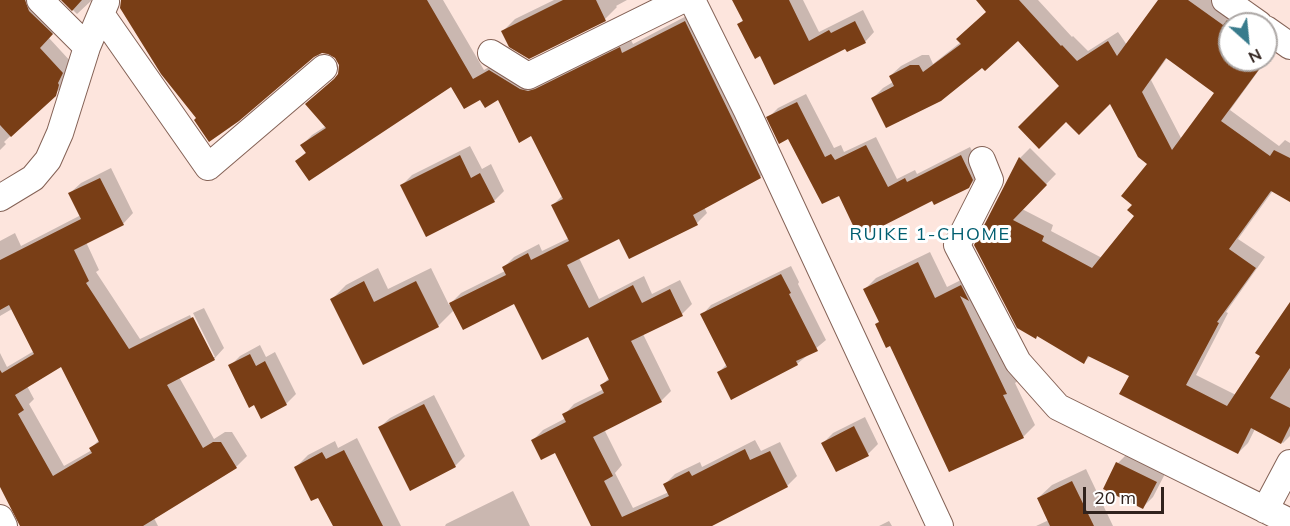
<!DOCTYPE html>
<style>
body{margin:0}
#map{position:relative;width:1290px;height:526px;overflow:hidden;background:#fde5dd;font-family:Mulish,sans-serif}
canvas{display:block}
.north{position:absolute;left:1218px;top:12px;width:60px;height:60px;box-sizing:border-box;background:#fff;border:2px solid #aca7a5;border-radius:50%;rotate:153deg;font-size:16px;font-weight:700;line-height:24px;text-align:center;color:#30221d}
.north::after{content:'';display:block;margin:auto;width:21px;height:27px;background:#387b8c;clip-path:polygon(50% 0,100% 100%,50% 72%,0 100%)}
.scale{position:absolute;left:1083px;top:487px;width:81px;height:27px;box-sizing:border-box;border:3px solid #30221d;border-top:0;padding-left:8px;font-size:18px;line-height:21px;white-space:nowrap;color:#30221d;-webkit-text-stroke:4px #fff;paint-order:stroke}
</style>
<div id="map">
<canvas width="1290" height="526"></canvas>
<div class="north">N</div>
<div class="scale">20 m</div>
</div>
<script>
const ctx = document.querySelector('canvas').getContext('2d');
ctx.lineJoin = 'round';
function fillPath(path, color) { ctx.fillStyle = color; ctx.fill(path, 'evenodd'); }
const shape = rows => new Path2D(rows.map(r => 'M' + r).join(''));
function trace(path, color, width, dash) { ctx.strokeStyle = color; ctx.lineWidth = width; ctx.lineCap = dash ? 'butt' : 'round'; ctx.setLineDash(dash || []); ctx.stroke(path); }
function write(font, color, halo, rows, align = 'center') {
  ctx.font = font + ' Mulish,sans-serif'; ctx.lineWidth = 6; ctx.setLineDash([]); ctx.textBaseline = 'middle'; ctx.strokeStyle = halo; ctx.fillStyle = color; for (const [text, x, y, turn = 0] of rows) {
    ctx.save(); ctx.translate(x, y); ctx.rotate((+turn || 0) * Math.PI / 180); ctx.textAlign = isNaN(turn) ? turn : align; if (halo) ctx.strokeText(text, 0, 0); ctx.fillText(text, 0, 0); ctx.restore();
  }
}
fillPath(shape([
 [0,0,38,0,61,23,49,38,72,63,65,84,4,142,6,144,0,150],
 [63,0,92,0,77,14],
 [142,0,443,0,484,70,501,60,538,81,630,38,633,44,696,11,770,166,760,177,704,207,707,213,697,223,620,237,579,258,599,299,644,276,652,294,680,280,692,304,682,314,643,334,671,391,661,401,604,429,622,465,615,473,633,508,669,492,665,484,675,474,700,462,702,467,755,440,761,451,780,442,797,476,787,486,709,526,593,526,556,451,533,440,543,430,566,418,564,415,574,404,604,389,602,385,610,377,588,335,515,302,454,310,438,326,332,299,346,285,378,268,388,289,431,268,449,305,461,293,505,271,504,267,514,257,539,244,542,251,569,238,553,205,562,196,532,134,499,98,481,98,452,84,297,161,306,152,302,145,312,135,326,126,340,73,340,64,336,57,322,52,197,118],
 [554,0,627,0,616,6,617,7,605,19,529,57,503,31,515,19],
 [734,0,803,0,819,32,863,10,874,32,865,42,846,47,761,54,739,24,744,19],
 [978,0,1038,0,1072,37,1073,36,1088,51,1118,32,1127,45,1160,0,1225,0,1258,24,1230,24,1230,60,1266,60,1266,41,1275,48,1230,110,1279,146,1285,140,1290,143,1290,167,1238,239,1265,257,1226,312,1228,313,1196,375,1236,395,1262,355,1290,304,1290,436,1283,443,1255,429,1248,443,1238,453,1131,375,1091,355,1084,362,976,245,1020,158,1030,148,1056,174,1022,209,1053,225,1051,231,1102,258,1136,215,1135,205,1149,164,1110,102,1061,86,1018,39,983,66,873,98,883,88,893,82,890,76,901,66,922,55,929,55,933,64,961,42,988,11],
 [1167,58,1216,93,1182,140,1151,80],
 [806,94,834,148,841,145,844,152,876,137,897,179,915,170,917,174,970,147,982,170,978,177,968,187,933,199,839,194,789,137,768,118,778,108],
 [470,146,482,169,491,164,504,191,494,201,402,185,412,175],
 [111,168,133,213,123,224,86,242,99,270,96,272,140,339,190,315,211,357,215,357,193,313,204,308,224,348,214,359,179,377,214,439,225,432,232,432,247,456,236,467,154,518,158,526,22,526,0,483,0,353,7,367,34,351,12,309,0,316,0,241,15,233,21,246,81,215,70,193,81,183],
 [62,365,100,439,91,448,92,450,64,466,29,404,34,399,27,386],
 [930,252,947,287,973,274,1018,381,1015,383,1035,425,1023,437,880,321,865,289,876,278],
 [791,266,799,282,798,284,826,340,797,364,719,372,727,364,702,315,711,305],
 [260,345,266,357,275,352,296,394,286,404,255,403,230,366,240,356],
 [434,395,465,456,455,466,380,427,390,418],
 [865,417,878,444,868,454,823,443,833,433],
 [357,438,401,526,334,526,319,496,296,467,308,455,335,441,338,448],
 [1128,453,1166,472,1153,497,1143,507,1105,488,1118,463],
 [1086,469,1113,526,1036,526,1049,520,1038,498,1052,485],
 [513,491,530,526,445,526,446,524],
 [889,521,892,526,879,526]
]), '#0003');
fillPath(shape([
 [0,0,25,0,29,11,53,34,40,48,63,73,58,83,59,85,56,96,11,137,0,125],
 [61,0,82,0,72,11],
 [121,0,427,0,473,79,489,70,520,89,528,91,535,89,620,47,622,53,685,21,761,178,693,215,698,225,629,259,619,239,567,265,589,308,633,285,642,303,670,289,683,316,631,341,662,402,593,437,613,476,604,481,622,517,669,496,663,484,689,471,692,476,745,449,750,460,770,451,788,487,712,526,591,526,555,453,541,460,531,440,566,422,562,414,604,393,600,385,609,380,588,337,542,360,514,304,463,330,449,303,506,275,502,267,528,253,531,260,569,241,551,205,563,199,531,136,519,143,498,100,485,108,480,100,464,109,451,87,309,181,295,161,306,153,300,145,326,128,305,104,334,79,338,74,339,65,335,58,328,54,322,53,314,57,239,121,209,142,194,120,196,118,161,74,120,8],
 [563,0,596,0,606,21,529,59,509,47,501,31],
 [732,0,789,0,809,41,829,30,831,33,855,21,866,43,847,52,845,49,774,85,760,56,755,59,737,24,743,21],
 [976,0,1019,0,1061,46,1062,45,1077,61,1108,41,1117,56,1158,0,1188,0,1223,25,1227,20,1233,24,1230,24,1230,60,1266,60,1221,121,1270,156,1274,150,1290,158,1290,202,1271,191,1229,249,1256,268,1217,322,1219,323,1186,385,1227,406,1260,356,1255,353,1290,302,1290,368,1270,398,1290,408,1290,426,1281,444,1251,428,1238,454,1119,394,1129,376,1088,356,1084,364,1037,336,1036,339,1017,328,974,245,1019,157,1047,185,1013,220,1044,236,1042,241,1092,268,1134,216,1127,210,1132,205,1121,196,1147,164,1138,157,1110,104,1079,135,1066,122,1039,149,1018,127,1059,86,1018,41,985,71,982,68,941,101,886,128,871,98,894,86,889,76,910,65,919,65,923,72,961,44,956,39,986,12],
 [1166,58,1214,93,1172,150,1142,92],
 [797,102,825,157,831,154,835,160,866,145,888,187,905,178,907,182,961,155,973,180,969,188,934,205,932,201,859,238,839,196,822,204,788,139,779,144,766,117],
 [460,155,471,178,480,173,495,202,426,237,400,185],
 [100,178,124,225,74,250,89,281,86,283,129,349,193,317,215,360,167,385,203,448,213,442,221,442,237,468,143,526,20,526,0,487,0,370,2,373,34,354,9,305,0,310,0,260,81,219,68,193],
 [61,367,99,442,89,448,92,453,53,476,18,414,24,410,15,395],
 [918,262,935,298,961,285,969,301,960,296,1007,394,1003,395,1024,438,949,472,890,346,886,348,875,324,879,322,863,289],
 [781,274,791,293,789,294,818,351,796,361,798,365,731,400,717,372,727,367,700,314],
 [364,281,374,302,416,281,439,327,363,365,330,299],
 [250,354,256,366,265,361,287,405,261,419,254,405,249,408,228,365],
 [424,404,456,467,410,491,378,427],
 [854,426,869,456,836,472,821,443],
 [344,450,383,526,333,526,318,498,311,501,294,467,322,452,326,459],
 [1116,462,1157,482,1143,509,1103,489],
 [1072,481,1094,526,1050,526,1037,498]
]), '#793e16');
const minor = shape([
 [40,0,87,47],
 [692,0,747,111,940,526],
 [1225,0,1259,24],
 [101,14,208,167,324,68],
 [1266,29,1290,46],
 [491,53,528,76,682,0],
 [982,160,990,180,957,245,1018,362,1058,407,1290,522],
 [0,198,33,178,48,160,60,133,87,47,106,2],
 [1265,510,1290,463],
 [0,518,4,526]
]);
trace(minor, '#846256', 28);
trace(minor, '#fff', 26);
ctx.letterSpacing = '1.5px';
write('18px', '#005e70', '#fff', [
 ["RUIKE 1-CHOME",930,235]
]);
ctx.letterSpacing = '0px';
</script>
